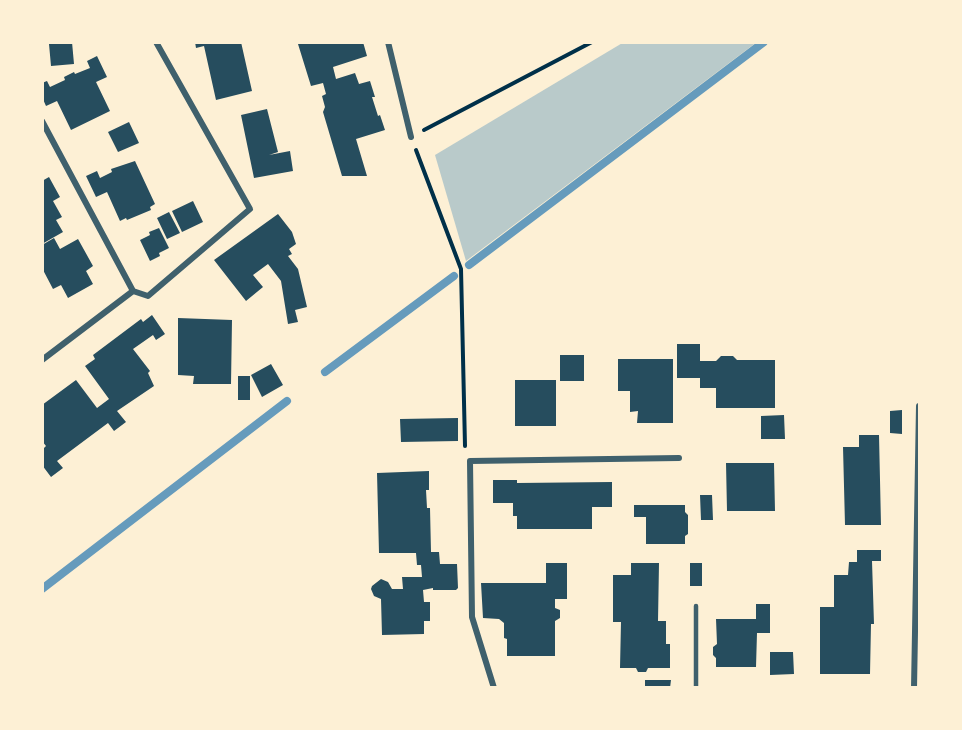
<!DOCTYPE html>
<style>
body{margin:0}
#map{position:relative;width:962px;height:730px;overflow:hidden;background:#fdf0d5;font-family:Inter,sans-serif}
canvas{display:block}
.frame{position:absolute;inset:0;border:44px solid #fdf0d5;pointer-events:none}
</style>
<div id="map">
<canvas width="962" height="730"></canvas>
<div class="frame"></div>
</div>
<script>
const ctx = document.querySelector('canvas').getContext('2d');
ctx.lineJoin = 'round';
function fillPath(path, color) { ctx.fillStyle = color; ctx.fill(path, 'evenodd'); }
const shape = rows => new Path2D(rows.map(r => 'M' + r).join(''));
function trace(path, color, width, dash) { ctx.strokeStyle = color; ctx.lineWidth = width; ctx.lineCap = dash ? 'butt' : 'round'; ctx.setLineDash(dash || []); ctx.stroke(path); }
fillPath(shape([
 [624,42,757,42,466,261,435,155]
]), '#b9caca');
trace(shape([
 [469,265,764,42],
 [325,372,454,276],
 [42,589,287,401]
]), '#669bbc', 8);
fillPath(shape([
 [72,42,74,64,51,66,49,44],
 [195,42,241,42,252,91,216,100,204,46,196,48],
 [304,42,363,42,367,56,333,67,336,79,355,73,359,84,370,81,375,97,372,97,378,116,380,115,385,130,356,139,367,176,342,176,323,112,325,107,322,96,326,94,323,83,311,86,298,44],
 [97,56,107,77,96,82,110,111,71,130,57,101,46,106,42,97,42,83,47,81,50,87,65,80,64,77,74,72,75,74,90,68,87,61],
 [267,109,278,152,269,155,290,151,293,171,254,178,241,115],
 [129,122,139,143,118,152,108,132],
 [135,161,155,204,150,207,151,210,127,220,126,218,120,221,107,192,96,197,86,176,97,171,100,178,112,172,111,169],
 [49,177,60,197,53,201,62,217,56,220,63,232,42,244,42,181],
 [193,201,203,222,182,232,172,211],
 [169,212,180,233,167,239,157,218],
 [278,214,292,232,296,244,289,249,292,254,288,256,298,269,307,307,295,310,298,322,288,324,281,281,268,264,253,275,263,287,246,301,214,260],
 [159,228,169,248,159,253,160,256,150,261,140,240,150,235,149,232],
 [54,238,60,249,78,239,93,266,86,271,93,284,68,298,61,285,53,289,42,268,42,245],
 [152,315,165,334,156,340,153,335,133,349,150,371,148,373,154,386,117,411,126,422,114,431,108,423,57,461,63,468,51,477,42,465,42,450,46,446,42,441,42,405,76,380,97,408,109,399,85,366,95,359,93,355,141,319,143,322],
 [178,318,232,320,231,384,193,384,194,376,178,375],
 [677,344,700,344,700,361,716,361,721,356,733,356,737,360,775,360,775,408,716,408,716,388,700,388,700,378,677,378],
 [560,355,584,355,584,381,560,381],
 [618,359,673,359,673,423,637,423,638,411,630,412,630,391,618,391],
 [271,364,283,385,262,397,251,375],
 [238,376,250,376,250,400,238,400],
 [515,380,556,380,556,426,515,426],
 [902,410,902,434,890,433,890,411],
 [784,415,785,439,761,439,761,416],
 [458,418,458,441,401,442,400,419],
 [859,435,879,435,881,525,845,525,843,447,859,447],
 [726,463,774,463,775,511,727,511],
 [429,471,429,490,426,490,427,508,430,508,431,552,439,552,440,564,457,564,458,588,456,590,433,590,433,588,423,590,424,602,430,602,430,621,424,621,424,634,382,635,381,599,374,596,371,589,372,586,381,579,388,582,392,589,403,589,402,577,422,577,421,565,417,565,416,553,379,553,377,473],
 [493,480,517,480,517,483,612,482,612,507,592,507,592,529,517,529,517,516,513,516,513,503,493,503],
 [700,495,712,495,713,520,701,520],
 [634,505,685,505,685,512,688,515,688,534,685,536,685,544,646,544,646,517,634,517],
 [857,550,881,550,881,561,872,561,874,624,871,624,870,674,820,674,820,607,834,607,834,575,848,575,849,562,857,562],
 [546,563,567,563,567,599,555,599,555,608,560,610,560,618,555,621,555,656,507,656,507,639,504,638,504,623,499,619,483,618,481,583,546,583],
 [631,563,659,563,658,621,666,621,666,644,670,644,670,668,648,668,646,672,638,672,636,668,620,668,621,622,613,622,613,575,631,575],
 [690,563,702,563,702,586,690,586],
 [756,604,770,604,770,633,757,633,756,667,716,667,716,658,713,655,713,647,717,644,716,619,756,619],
 [770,652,793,652,794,674,770,675],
 [645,680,671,680,670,688,645,688]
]), '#264d5e');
trace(shape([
 [424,130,592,42],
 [416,150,461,269,465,446]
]), '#003049', 4);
trace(shape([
 [696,606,696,688]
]), '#3f606c', 4.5);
trace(shape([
 [388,42,411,137],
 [42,121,133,291,42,360],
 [133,291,148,296,250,209,156,42],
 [494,688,472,617,470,461,679,458],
 [914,688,919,406]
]), '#3f606c', 6);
</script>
